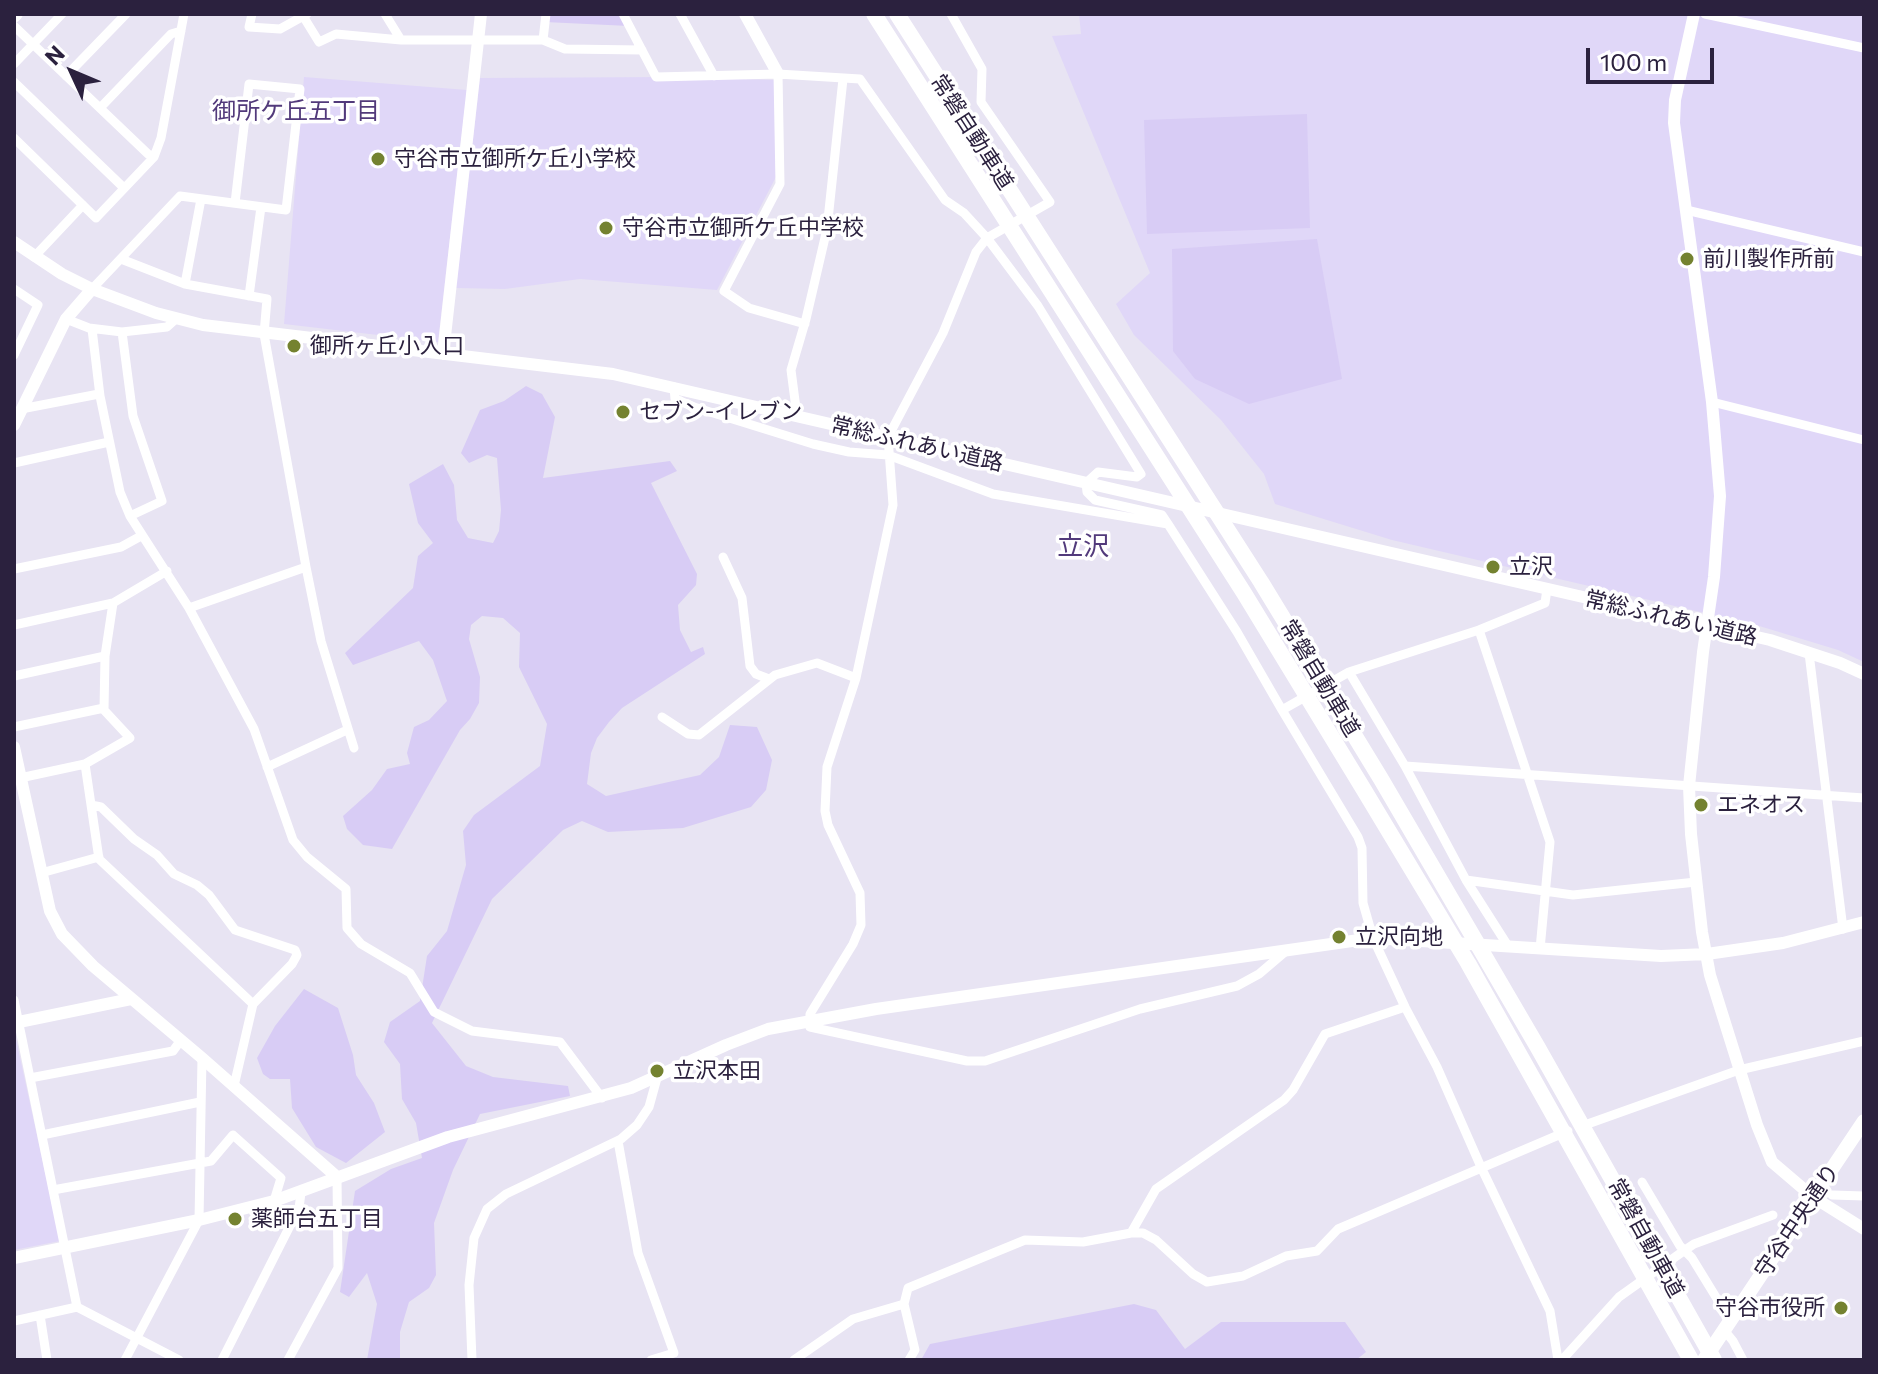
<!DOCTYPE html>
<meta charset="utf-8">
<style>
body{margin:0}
#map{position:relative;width:1878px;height:1374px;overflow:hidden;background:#e8e4f3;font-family:Commissioner,sans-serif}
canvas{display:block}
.frame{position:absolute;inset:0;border:16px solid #2b213e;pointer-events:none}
.north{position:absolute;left:32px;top:32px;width:80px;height:80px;-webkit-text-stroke:6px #fff;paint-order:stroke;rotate:314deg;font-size:22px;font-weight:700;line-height:32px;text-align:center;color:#2b213e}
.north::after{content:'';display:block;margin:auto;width:28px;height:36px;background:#2b213e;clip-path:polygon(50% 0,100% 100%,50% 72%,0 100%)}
.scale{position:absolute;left:1586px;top:48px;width:128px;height:36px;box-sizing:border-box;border:4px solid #2b213e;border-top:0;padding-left:10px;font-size:24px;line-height:28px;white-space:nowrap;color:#2b213e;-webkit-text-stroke:6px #fff;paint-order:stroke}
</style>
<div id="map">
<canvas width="1878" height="1374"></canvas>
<div class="frame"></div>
<div class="north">N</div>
<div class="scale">100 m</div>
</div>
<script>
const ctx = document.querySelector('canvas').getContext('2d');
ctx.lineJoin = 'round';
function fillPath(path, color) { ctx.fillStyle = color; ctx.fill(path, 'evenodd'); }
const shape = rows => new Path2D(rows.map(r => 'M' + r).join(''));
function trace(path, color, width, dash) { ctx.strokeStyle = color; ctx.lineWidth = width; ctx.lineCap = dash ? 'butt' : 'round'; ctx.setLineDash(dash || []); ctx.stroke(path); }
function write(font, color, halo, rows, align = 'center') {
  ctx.font = font + ' Commissioner,"Noto Sans JP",sans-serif'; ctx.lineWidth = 7; ctx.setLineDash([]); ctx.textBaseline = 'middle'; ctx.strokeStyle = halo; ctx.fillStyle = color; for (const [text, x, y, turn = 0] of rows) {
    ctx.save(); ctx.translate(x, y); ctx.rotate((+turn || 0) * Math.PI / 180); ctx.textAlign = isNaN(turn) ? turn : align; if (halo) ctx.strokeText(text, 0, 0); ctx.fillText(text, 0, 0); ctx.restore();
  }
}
fillPath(shape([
 [1079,14,1864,14,1864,662,1838,650,1756,625,1392,540,1275,504,1264,474,1221,420,1134,335,1116,304,1150,273,1052,36,1081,34],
 [304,77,467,90,438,342,284,324],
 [665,77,775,80,776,177,717,290,580,279,505,289,456,288,480,78],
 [14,1030,60,1241,14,1250]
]), '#e0d7f8');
fillPath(shape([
 [546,14,623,14,629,26,545,22],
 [1307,114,1310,228,1147,234,1144,120],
 [1317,239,1342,379,1249,404,1195,379,1173,351,1172,249],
 [526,386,542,394,555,417,543,478,670,461,677,471,651,483,697,574,696,585,678,605,680,630,691,652,703,647,705,654,622,708,609,722,597,738,591,753,587,784,606,796,700,775,719,757,730,725,757,727,772,760,766,790,751,807,683,828,608,832,582,821,563,830,492,899,432,1023,466,1066,493,1077,568,1086,570,1096,480,1114,453,1170,434,1223,436,1275,429,1288,409,1302,400,1332,400,1360,367,1360,377,1304,367,1273,349,1297,340,1292,355,1191,391,1169,422,1158,416,1123,402,1099,400,1064,384,1042,390,1022,420,1001,427,956,447,931,466,865,463,831,474,815,540,766,547,724,519,667,520,633,503,618,482,616,471,625,469,639,480,677,479,703,470,719,460,730,392,849,363,845,347,829,343,816,372,790,387,769,410,764,407,753,414,727,429,720,447,701,433,660,419,641,353,665,345,653,413,588,418,556,433,543,418,523,409,484,443,464,454,485,457,520,468,538,493,543,499,531,501,510,497,458,487,455,469,463,461,453,480,410,504,401],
 [304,989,338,1008,353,1055,356,1075,374,1103,385,1132,346,1163,316,1147,292,1108,290,1079,270,1079,263,1074,257,1058,275,1026],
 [1134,1304,1156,1310,1185,1349,1221,1322,1345,1322,1366,1352,1356,1360,921,1360,930,1344]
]), '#d8ccf5');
trace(shape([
 [252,14,249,27,280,29,307,14],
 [385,14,401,40],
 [623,14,656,77,778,74,860,79,945,200,964,213,987,238,1038,306,1141,474,1137,477,1098,472,1086,483,1087,492,1095,500,1162,515,1168,524],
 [680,14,714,76],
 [951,14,982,69,981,102,1050,202,987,238,976,252,943,333,888,437,893,505,856,678,827,767,825,811,828,825,860,893,861,925,853,944,810,1014,810,1027,967,1061,985,1061,1140,1009,1237,986,1259,974,1286,951],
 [1705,14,1864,48],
 [303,16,319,42,336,34,401,40,543,40,565,49,642,50],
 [14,26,148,154,154,157],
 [543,40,546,14],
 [14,64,62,14],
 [778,74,780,184,724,291,749,308,805,324],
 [66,76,126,14],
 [14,82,124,188],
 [100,108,171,34,181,31],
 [14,138,96,218,154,157,161,138,184,14],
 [1686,210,1864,252],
 [34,257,83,205],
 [121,259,185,284,267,299,264,334,306,567,321,641,354,748],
 [185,284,201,199],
 [14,289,38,305,14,355],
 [92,289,180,196,286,210,300,89,249,84,235,203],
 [249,296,261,207],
 [66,319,89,328,122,332,167,327,177,318],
 [92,329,100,396,120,492,130,516,189,608,254,729,293,840,307,857,346,889,347,928,361,944,410,973,434,1012,472,1031,560,1042,602,1098],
 [122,332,133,416,162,501,130,516],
 [674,387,675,399,694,407,813,444,849,452,888,455,993,494,1168,524,1237,632,1282,710],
 [1712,402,1864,440],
 [21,409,99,394],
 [797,416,791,370,806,319,827,229,843,79],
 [14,463,109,442],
 [723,557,742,598,750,666,756,674,769,679],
 [14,569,121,547,141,536],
 [1547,589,1545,603,1479,630,1349,672,1282,710,1358,837,1362,848,1363,903,1373,938,1405,1007,1437,1067,1481,1167,1550,1311,1558,1360],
 [189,608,306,567],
 [14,625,113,603],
 [1479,630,1550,842,1540,949],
 [1809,653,1843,929],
 [1349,672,1405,766,1466,880,1508,946],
 [14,676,105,656],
 [662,717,688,734,699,735,775,675,817,663,856,678],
 [14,727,104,708],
 [85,764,99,859,253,1004,234,1086],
 [1405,766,1864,798],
 [267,767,347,730],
 [20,778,85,764,130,738,104,710,105,656,113,603,167,571],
 [91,805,101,807,134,839,157,855,174,874,197,885,209,895,235,930,295,950,297,955,292,964,253,1004],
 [41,873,99,857],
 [1466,880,1573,895,1696,882],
 [14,1000,77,1307],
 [30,1078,173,1051,181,1040],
 [1582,1126,1739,1070,1864,1041],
 [42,1135,200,1102],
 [618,1141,638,1253,674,1353,651,1360],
 [1642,1182,1680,1246,1692,1258,1730,1320],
 [53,1190,211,1161,233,1135,281,1178,274,1201],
 [1832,1195,1864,1196],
 [1131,1233,1143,1233,1156,1240,1193,1274,1207,1282,1243,1276,1286,1256,1317,1251,1338,1229,1568,1131],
 [40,1315,47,1360],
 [14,1321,77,1307,179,1360],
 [1724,1330,1733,1341,1743,1360],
 [125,1360,199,1220,202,1058],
 [222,1360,299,1208,301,1193],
 [288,1360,338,1268,337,1177],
 [472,1360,469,1285,474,1238,487,1209,506,1194,621,1139,637,1125,649,1107,657,1078],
 [794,1360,853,1319,904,1304],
 [909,1360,915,1350,904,1304,908,1288,1025,1240,1083,1242,1131,1233,1156,1189,1284,1100,1293,1090,1325,1034,1405,1007],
 [1562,1360,1619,1297,1685,1250,1694,1244,1773,1215]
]), '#fff', 9);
trace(shape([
 [745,14,778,74],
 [1694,14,1675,100,1674,123,1712,402,1720,496,1714,577,1703,652,1689,786,1691,834,1702,932,1710,975,1757,1125,1772,1162,1813,1197,1864,1229],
 [14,17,17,14],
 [14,242,62,274,92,289,156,313,203,325,613,374,1770,640,1840,663,1864,674],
 [443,354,481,14],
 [14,425,66,319,92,289],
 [14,747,50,911,62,934,93,966,202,1058,337,1177],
 [14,1023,131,999],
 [14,1258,199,1220,274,1201,448,1137,631,1088,726,1045,768,1029,876,1009,1373,938,1661,956,1707,954,1783,943,1864,922]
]), '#fff', 12);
trace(shape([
 [1704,1360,1864,1121]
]), '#fff', 14);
trace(shape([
 [874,14,1244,593,1364,790,1468,963,1691,1360],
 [897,14,1261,582,1381,779,1537,1046,1714,1360]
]), '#fff', 16);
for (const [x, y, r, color] of [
 [378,159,8,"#748230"],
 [606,228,8,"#748230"],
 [1687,259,8,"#748230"],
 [294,346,8,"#748230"],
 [623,412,8,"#748230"],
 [1493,567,8,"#748230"],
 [1701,805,8,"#748230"],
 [1339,937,8,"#748230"],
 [657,1071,8,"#748230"],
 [235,1219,8,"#748230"],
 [1841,1308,8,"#748230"]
]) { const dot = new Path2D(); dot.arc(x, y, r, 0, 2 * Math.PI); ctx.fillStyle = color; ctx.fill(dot); trace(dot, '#fff', 3); }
write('22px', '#2b213e', '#fff', [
 ["常磐自動車道",972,132,57],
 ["常総ふれあい道路",917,444,13],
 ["常総ふれあい道路",1671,618,13],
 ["常磐自動車道",1320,678,59],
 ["守谷中央通り",1797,1221,-56],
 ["常磐自動車道",1646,1238,61]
]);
write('22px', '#2b213e', '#fff', [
 ["守谷市立御所ケ丘小学校",394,159],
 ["守谷市立御所ケ丘中学校",622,228],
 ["前川製作所前",1703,259],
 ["御所ヶ丘小入口",310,346],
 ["セブン-イレブン",639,412],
 ["立沢",1509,567],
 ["エネオス",1717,805],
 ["立沢向地",1355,937],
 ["立沢本田",673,1071],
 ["薬師台五丁目",251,1219],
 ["守谷市役所",1825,1308,"right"]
], 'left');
write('24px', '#523a7b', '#fff', [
 ["御所ケ丘五丁目",296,111]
]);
write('26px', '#523a7b', '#fff', [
 ["立沢",1083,546]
]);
</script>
